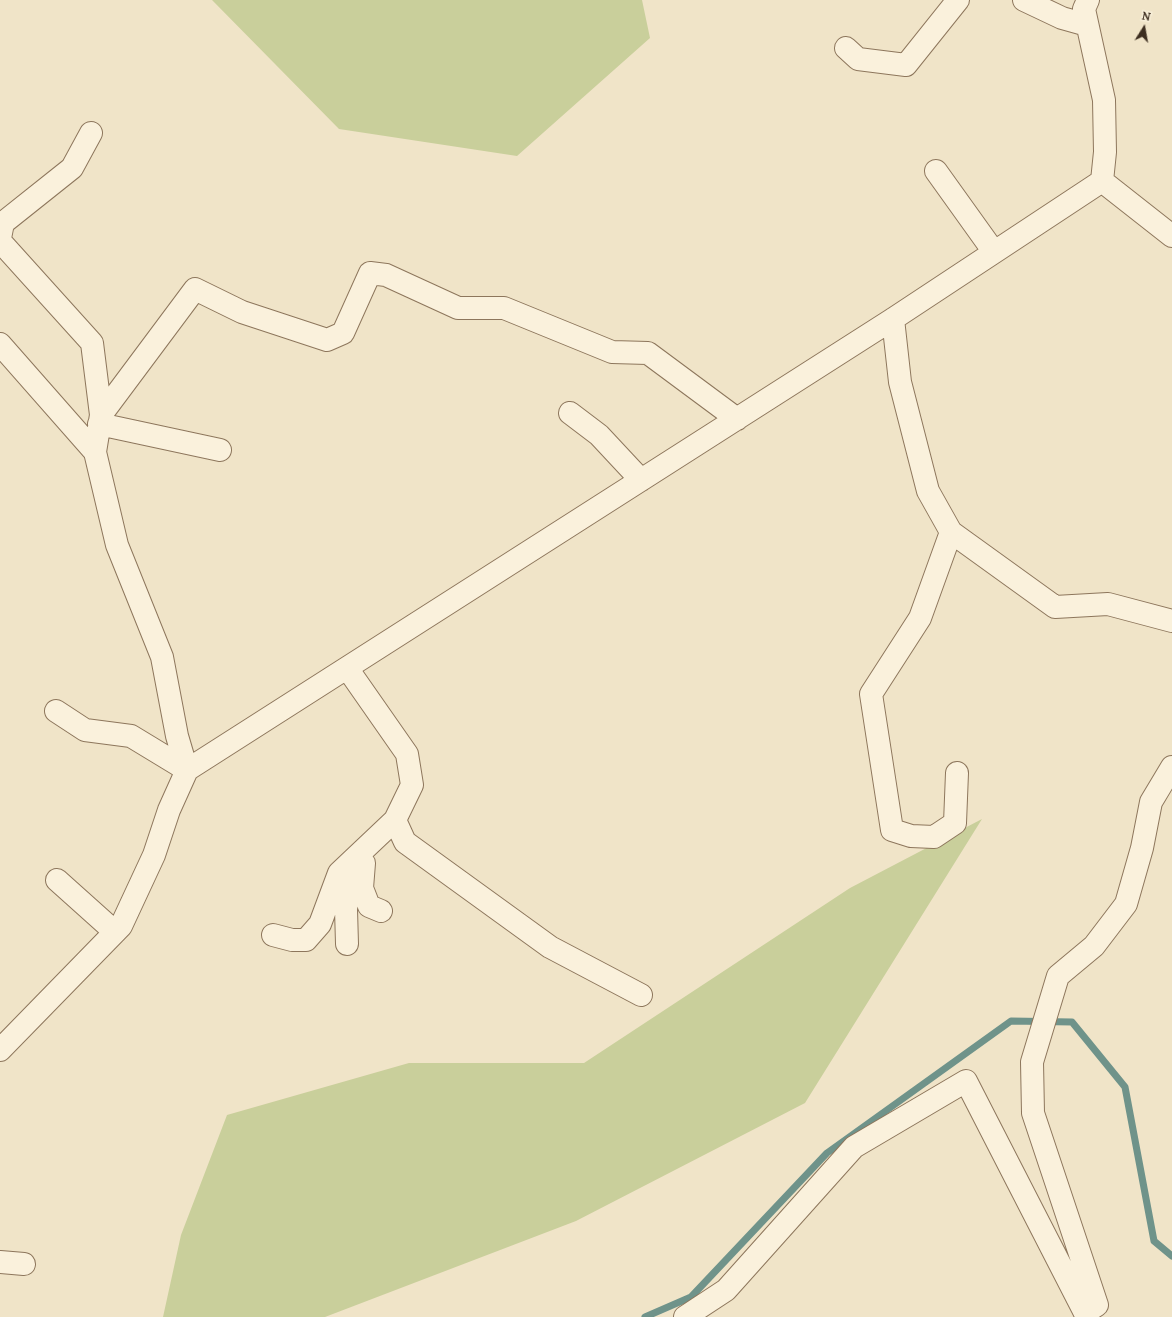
<!DOCTYPE html>
<style>
body{margin:0}
#map{position:relative;width:1172px;height:1317px;overflow:hidden;background:#f0e4c8;font-family:Lora,serif}
canvas{display:block}
.north{position:absolute;left:1124px;top:8px;width:40px;height:40px;-webkit-text-stroke:3px #f7eed8;paint-order:stroke;rotate:11deg;font-size:11px;font-weight:700;line-height:16px;text-align:center;color:#3d2e20}
.north::after{content:'';display:block;margin:auto;width:14px;height:18px;background:#3d2e20;clip-path:polygon(50% 0,100% 100%,50% 72%,0 100%)}
</style>
<div id="map">
<canvas width="1172" height="1317"></canvas>
<div class="north">N</div>
</div>
<script>
const ctx = document.querySelector('canvas').getContext('2d');
ctx.lineJoin = 'round';
function fillPath(path, color) { ctx.fillStyle = color; ctx.fill(path, 'evenodd'); }
const shape = rows => new Path2D(rows.map(r => 'M' + r).join(''));
function trace(path, color, width, dash) { ctx.strokeStyle = color; ctx.lineWidth = width; ctx.lineCap = dash ? 'butt' : 'round'; ctx.setLineDash(dash || []); ctx.stroke(path); }
fillPath(shape([
 [212,0,642,0,650,38,517,156,339,129],
 [982,819,805,1103,576,1221,325,1317,163,1317,181,1235,227,1115,409,1063,584,1063,850,888]
]), '#c9cf9b');
trace(shape([
 [645,1317,691,1297,827,1153,1011,1021,1072,1022,1125,1087,1154,1241,1172,1256]
]), '#6f938a', 7);
const minor = shape([
 [1024,0,1062,18,1087,25],
 [1088,0,1084,9,1104,100,1105,152,1102,181],
 [846,48,858,59,906,65,958,0],
 [936,171,994,252],
 [1102,181,1172,236],
 [0,238,3,223,72,168,91,133],
 [0,241,92,343,101,415],
 [893,319,900,382,928,491,951,532,920,618,871,694,892,830,911,836,934,837,955,823,957,773],
 [0,344,95,452],
 [570,413,599,435,641,480],
 [99,424,220,450],
 [951,532,1055,607,1108,604,1172,621],
 [56,711,85,730,131,736,187,770],
 [187,770,177,736,162,657,117,545,95,452,101,415,195,289,242,312,327,340,343,333,370,273,386,275,458,308,504,308,612,352,648,353,737,419],
 [395,820,405,842,550,947,641,995],
 [364,863,362,888,369,906,381,911],
 [57,880,115,932],
 [273,935,292,940,306,940,320,924,339,873,395,820,412,785,407,754,347,668],
 [347,944,346,909,352,863],
 [0,1050,121,926,154,855,169,810,187,770,893,319,1102,181],
 [0,1262,24,1264],
 [685,1317,726,1290,854,1147,966,1081,1085,1313,1097,1305,1033,1113,1032,1062,1058,976,1094,946,1126,904,1142,848,1151,802,1172,767]
]);
trace(minor, '#8d765c', 24);
trace(minor, '#faf1dc', 22);
</script>
